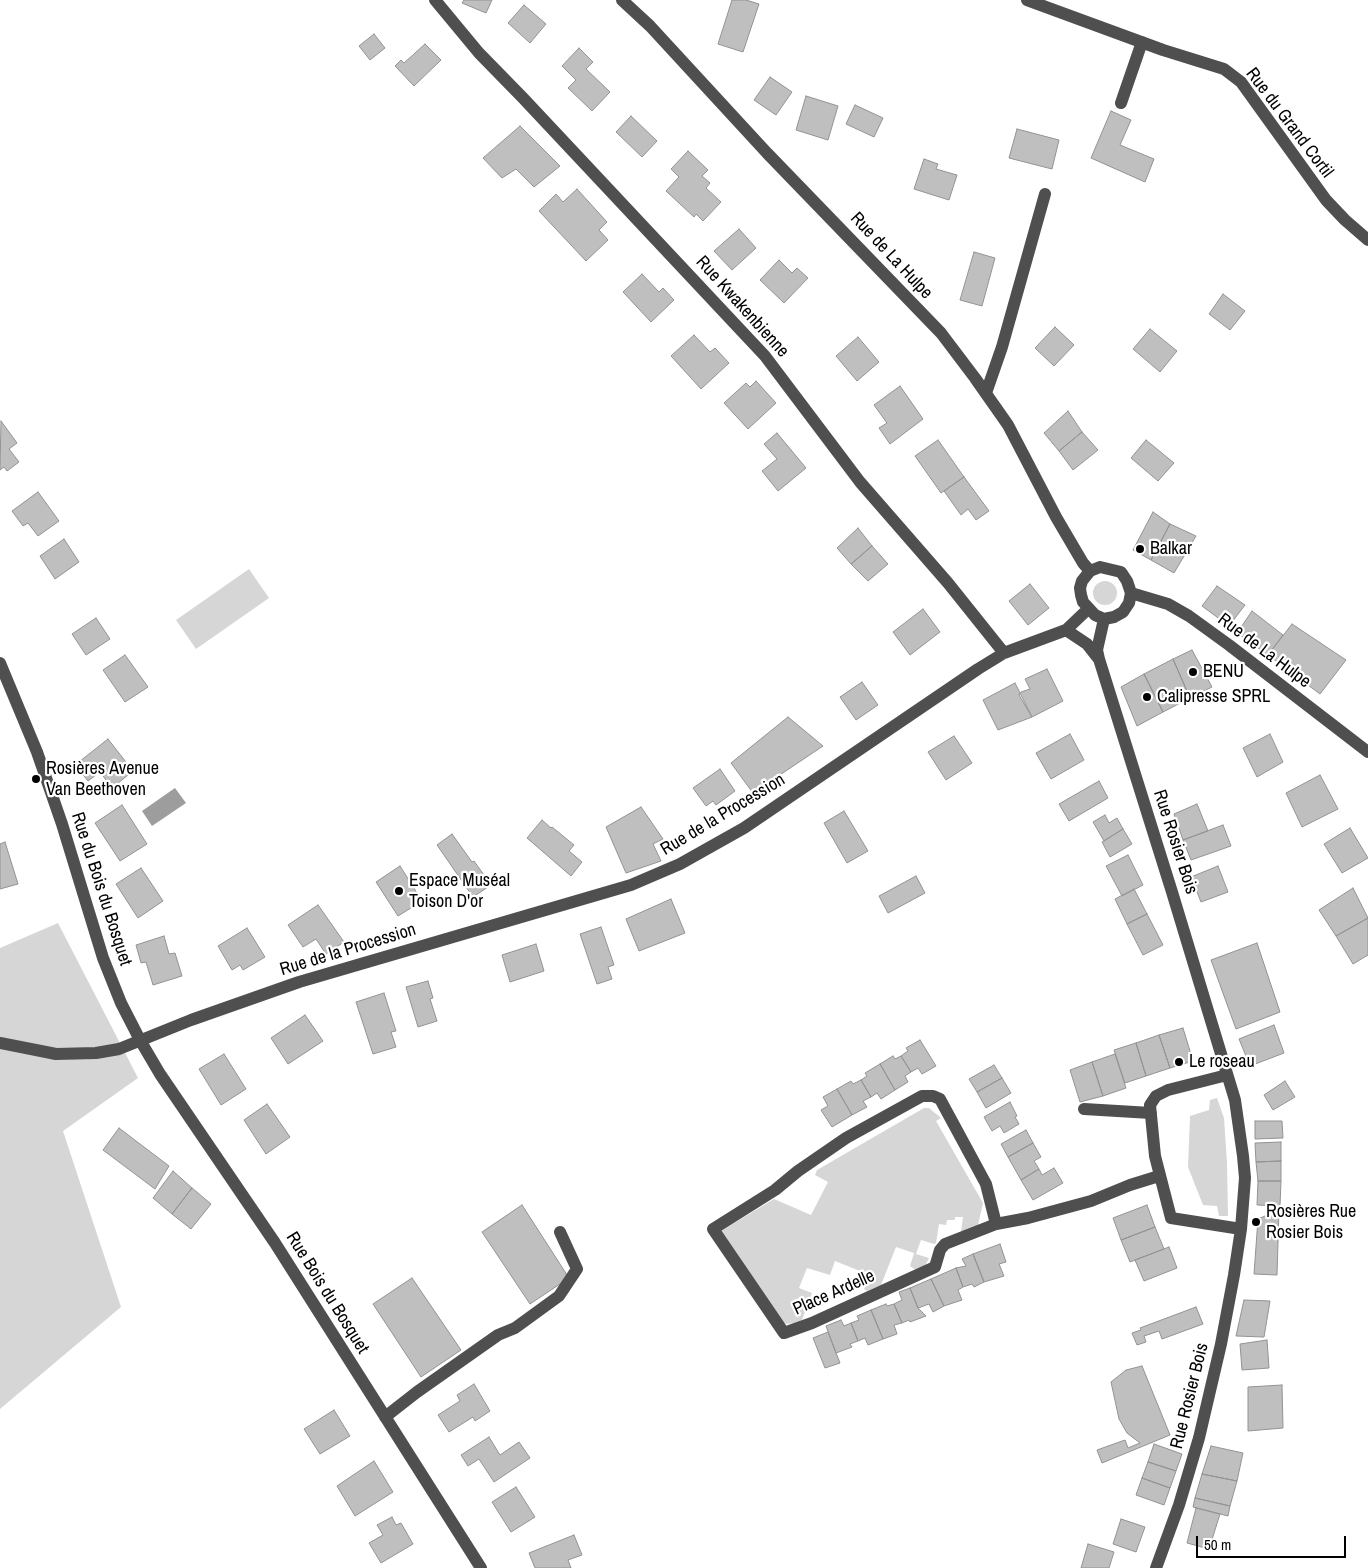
<!DOCTYPE html>
<meta charset="utf-8">
<style>
body{margin:0}
#map{position:relative;width:1368px;height:1568px;overflow:hidden;background:#fff;font-family:"Archivo Narrow",sans-serif}
canvas{display:block}
.scale{position:absolute;left:1196px;top:1536px;width:150px;height:22px;box-sizing:border-box;border:2px solid #000;border-top:0;padding-left:6px;font-size:15px;line-height:18px;white-space:nowrap;color:#000;-webkit-text-stroke:4px #fff;paint-order:stroke}
</style>
<div id="map">
<canvas width="1368" height="1568"></canvas>
<div class="scale">50 m</div>
</div>
<script>
const ctx = document.querySelector('canvas').getContext('2d');
ctx.lineJoin = 'round';
function fillPath(path, color) { ctx.fillStyle = color; ctx.fill(path, 'evenodd'); }
const shape = rows => new Path2D(rows.map(r => 'M' + r).join(''));
function trace(path, color, width, dash) { ctx.strokeStyle = color; ctx.lineWidth = width; ctx.lineCap = dash ? 'butt' : 'round'; ctx.setLineDash(dash || []); ctx.stroke(path); }
function write(font, color, halo, rows, align = 'center') {
  ctx.font = font + ' "Archivo Narrow",sans-serif'; ctx.lineWidth = 4.5; ctx.setLineDash([]); ctx.textBaseline = 'middle'; ctx.strokeStyle = halo; ctx.fillStyle = color; for (const [text, x, y, turn = 0] of rows) {
    ctx.save(); ctx.translate(x, y); ctx.rotate((+turn || 0) * Math.PI / 180); ctx.textAlign = isNaN(turn) ? turn : align; if (halo) ctx.strokeText(text, 0, 0); ctx.fillText(text, 0, 0); ctx.restore();
  }
}
fillPath(shape([
 [249,569,269,598,196,649,176,620],
 '1093 593a12 12 0 1 1 24 0a12 12 0 1 1-24 0Z',
 [58,923,138,1078,63,1131,121,1307,0,1409,0,948],
 [1217,1098,1224,1118,1227,1163,1228,1216,1219,1216,1217,1206,1203,1205,1188,1167,1190,1116,1209,1110,1210,1100],
 [924,1108,929,1108,941,1118,936,1121,983,1203,978,1225,961,1232,963,1217,955,1217,955,1220,947,1220,946,1225,939,1224,936,1243,934,1244,921,1240,916,1254,929,1258,925,1266,916,1270,910,1266,914,1253,896,1247,881,1285,867,1291,864,1289,870,1275,835,1261,830,1275,807,1268,799,1288,812,1293,802,1320,794,1323,787,1324,782,1322,721,1231,774,1199,811,1215,828,1182,815,1175,817,1170]
]), '#d6d6d6');
fillPath(shape([
 [175,788,186,803,152,826,142,811]
]), '#9d9d9d');
const building = shape([
 [464,0,492,0,486,13,462,3,464,0],
 [732,0,746,0,759,4,743,52,718,44,732,0],
 [524,5,546,24,530,43,508,23,524,5],
 [374,34,385,48,370,60,359,46,374,34],
 [425,44,441,60,414,86,395,66,401,60,404,63,425,44],
 [579,48,593,62,586,69,610,92,592,111,568,88,576,80,562,66,579,48],
 [770,77,792,92,776,115,754,100,770,77],
 [806,96,838,106,828,140,796,130,806,96],
 [855,105,883,118,874,137,846,124,855,105],
 [1111,111,1131,120,1120,145,1154,159,1145,182,1091,158,1111,111],
 [631,116,657,141,642,157,616,132,631,116],
 [520,126,560,166,534,187,516,169,502,178,483,158,520,126],
 [1017,129,1059,140,1052,169,1009,158,1017,129],
 [688,151,708,170,702,176,710,183,706,188,721,202,703,221,696,214,694,217,666,191,679,177,671,169,688,151],
 [924,159,938,164,936,169,957,175,949,200,914,189,924,159],
 [577,189,607,222,599,230,608,240,586,261,539,211,556,194,563,202,577,189],
 [739,229,756,248,732,270,714,251,739,229],
 [974,252,995,258,982,306,960,300,974,252],
 [779,260,792,273,797,268,808,278,784,303,760,280,779,260],
 [642,274,659,292,663,288,674,300,651,322,623,292,642,274],
 [1223,294,1245,311,1230,330,1209,314,1223,294],
 [1055,327,1074,345,1054,366,1035,348,1055,327],
 [1150,329,1177,351,1160,372,1133,349,1150,329],
 [694,335,710,352,715,348,729,363,701,389,671,356,694,335],
 [858,337,879,362,857,381,836,356,858,337],
 [756,381,776,403,748,429,724,403,746,383,750,387,756,381],
 [900,386,923,419,890,444,879,428,887,423,874,405,900,386],
 [1068,411,1082,432,1059,451,1044,433,1068,411],
 [1,421,17,443,9,449,19,462,7,471,4,467,0,470,1,421],
 [1082,432,1098,450,1073,470,1059,451,1082,432],
 [777,433,806,468,778,491,762,471,777,459,764,444,777,433],
 [938,440,964,477,941,493,915,456,938,440],
 [1146,440,1174,463,1158,481,1131,458,1146,440],
 [964,477,989,511,976,520,968,509,961,515,944,491,964,477],
 [38,492,59,521,38,536,28,523,23,526,12,511,38,492],
 [1153,512,1170,524,1151,560,1133,550,1153,512],
 [1170,524,1196,536,1174,573,1151,560,1170,524],
 [858,528,872,546,851,564,837,548,858,528],
 [64,539,79,562,55,579,40,556,64,539],
 [872,546,888,564,868,581,851,564,872,546],
 [1030,584,1049,608,1028,625,1009,601,1030,584],
 [1217,586,1245,605,1229,626,1202,606,1217,586],
 [923,609,940,632,910,655,893,632,923,609],
 [1252,611,1283,635,1268,655,1237,633,1252,611],
 [96,618,110,639,86,655,72,634,96,618],
 [1292,624,1346,660,1320,694,1268,655,1292,624],
 [1192,650,1212,687,1190,698,1173,659,1192,650],
 [125,655,148,687,125,702,103,670,125,655],
 [1173,659,1190,698,1163,712,1144,674,1173,659],
 [1047,669,1063,701,1032,717,1019,695,1021,692,1030,689,1025,679,1047,669],
 [1144,674,1163,712,1137,726,1121,687,1144,674],
 [862,682,878,705,856,720,840,697,862,682],
 [1015,683,1032,717,998,730,983,700,1015,683],
 [788,717,823,746,753,793,731,763,788,717],
 [1070,734,1084,760,1051,779,1036,753,1070,734],
 [1270,734,1283,762,1257,777,1243,748,1270,734],
 [954,736,972,763,946,780,928,752,954,736],
 [108,739,133,771,112,788,100,772,88,781,75,765,108,739],
 [720,769,735,791,716,805,713,801,706,806,693,788,720,769],
 [1320,775,1338,809,1302,827,1286,793,1320,775],
 [1099,781,1108,798,1069,821,1059,804,1099,781],
 [1197,804,1208,831,1183,840,1174,814,1197,804],
 [122,805,147,844,120,861,95,823,122,805],
 [641,807,663,839,653,844,661,861,626,873,606,827,641,807],
 [844,811,868,851,847,863,824,823,844,811],
 [1105,815,1109,823,1117,818,1123,829,1104,841,1093,822,1105,815],
 [542,820,551,828,552,827,574,845,569,851,582,862,571,876,527,838,542,820],
 [1223,825,1231,846,1191,860,1183,840,1223,825],
 [1350,828,1368,858,1342,873,1324,844,1350,828],
 [1123,829,1132,844,1110,857,1102,842,1123,829],
 [452,834,472,862,474,861,491,885,473,897,437,845,452,834],
 [5,842,18,884,0,889,0,844,5,842],
 [1128,855,1143,885,1122,896,1106,866,1128,855],
 [400,866,422,901,398,916,376,882,400,866],
 [1218,866,1228,892,1201,902,1191,877,1218,866],
 [141,868,163,901,138,918,116,884,141,868],
 [916,876,925,893,888,913,879,896,916,876],
 [1353,888,1368,918,1336,936,1319,910,1353,888],
 [1134,889,1147,914,1127,924,1115,899,1134,889],
 [671,899,685,933,639,951,626,919,671,899],
 [318,905,344,942,326,954,316,939,303,947,288,925,318,905],
 [1147,914,1163,945,1143,955,1127,924,1147,914],
 [1368,918,1368,955,1353,964,1336,936,1368,918],
 [601,927,614,965,608,967,612,979,597,984,580,934,601,927],
 [247,928,265,957,243,970,240,965,232,970,218,946,247,928],
 [164,936,169,954,175,953,182,976,153,985,146,962,141,963,136,945,164,936],
 [1257,943,1280,1012,1236,1029,1211,960,1257,943],
 [536,944,544,971,510,982,502,955,536,944],
 [428,981,433,998,430,999,437,1021,418,1027,406,987,428,981],
 [384,993,396,1031,391,1032,396,1047,373,1054,356,1002,384,993],
 [305,1015,323,1041,288,1064,271,1038,305,1015],
 [1274,1025,1284,1053,1250,1066,1239,1039,1274,1025],
 [1183,1028,1193,1061,1170,1068,1159,1035,1183,1028],
 [1159,1035,1170,1068,1146,1076,1136,1043,1159,1035],
 [920,1040,936,1066,922,1074,918,1068,911,1072,901,1056,908,1051,906,1048,920,1040],
 [1136,1043,1146,1076,1125,1083,1114,1050,1136,1043],
 [224,1054,246,1089,221,1105,199,1069,224,1054],
 [1115,1054,1126,1088,1103,1096,1092,1062,1115,1054],
 [893,1056,895,1059,901,1056,911,1072,905,1076,908,1082,895,1090,880,1064,893,1056],
 [1092,1062,1103,1096,1080,1102,1070,1070,1092,1062],
 [880,1064,895,1090,881,1099,877,1093,871,1097,861,1080,867,1076,865,1073,880,1064],
 [994,1065,1002,1078,977,1092,969,1079,994,1065],
 [1002,1078,1011,1093,986,1108,977,1092,1002,1078],
 [861,1080,871,1097,863,1101,867,1107,852,1115,837,1089,851,1081,853,1084,861,1080],
 [1285,1081,1295,1097,1273,1110,1264,1095,1285,1081],
 [837,1089,852,1115,832,1127,821,1110,828,1106,823,1097,837,1089],
 [1010,1102,1017,1116,1015,1117,1019,1124,1004,1133,1000,1126,992,1131,984,1117,1010,1102],
 [267,1104,290,1137,266,1154,244,1120,267,1104],
 [1255,1121,1282,1121,1283,1138,1255,1139,1255,1121],
 [119,1128,169,1166,155,1189,103,1150,119,1128],
 [1026,1130,1033,1143,1008,1157,1001,1144,1026,1130],
 [1281,1142,1281,1161,1256,1162,1255,1143,1281,1142],
 [1033,1143,1041,1157,1034,1161,1039,1169,1021,1180,1008,1157,1033,1143],
 [1281,1161,1281,1181,1258,1181,1256,1162,1281,1161],
 [1054,1168,1063,1183,1033,1200,1021,1180,1039,1169,1042,1175,1054,1168],
 [173,1171,192,1188,172,1214,153,1198,173,1171],
 [1258,1181,1281,1181,1280,1206,1257,1205,1258,1181],
 [192,1188,211,1204,191,1229,172,1214,192,1188],
 [522,1205,569,1278,530,1304,482,1232,522,1205],
 [1147,1205,1155,1227,1121,1240,1113,1218,1147,1205],
 [1279,1210,1277,1275,1254,1274,1258,1219,1279,1210],
 [1155,1227,1164,1249,1130,1262,1121,1240,1155,1227],
 [1000,1244,1006,1262,999,1264,1004,1276,984,1282,973,1254,1000,1244],
 [1169,1247,1177,1268,1144,1281,1135,1260,1169,1247],
 [973,1254,984,1282,974,1287,972,1284,963,1287,956,1268,966,1266,962,1259,973,1254],
 [956,1268,963,1287,958,1290,962,1300,944,1306,931,1279,956,1268],
 [412,1278,461,1350,421,1377,373,1304,412,1278],
 [931,1279,944,1306,933,1312,929,1304,918,1308,910,1288,931,1279],
 [910,1288,918,1308,926,1316,910,1322,909,1320,902,1323,894,1304,902,1300,899,1292,910,1288],
 [1244,1300,1270,1301,1264,1337,1236,1336,1244,1300],
 [886,1304,887,1306,894,1304,902,1323,894,1325,897,1334,883,1339,871,1310,886,1304],
 [1196,1307,1203,1324,1162,1339,1159,1331,1144,1336,1146,1342,1137,1345,1132,1333,1141,1330,1140,1328,1196,1307],
 [871,1310,883,1339,868,1345,865,1338,858,1341,851,1323,859,1320,857,1316,871,1310],
 [841,1320,844,1326,851,1323,858,1341,850,1344,852,1347,836,1353,826,1326,841,1320],
 [828,1332,840,1363,825,1368,813,1338,828,1332],
 [1267,1340,1269,1368,1242,1370,1240,1344,1267,1340],
 [1142,1366,1170,1435,1102,1463,1097,1450,1125,1440,1128,1448,1140,1443,1127,1433,1119,1419,1111,1382,1126,1370,1142,1366],
 [474,1384,490,1411,475,1421,473,1417,449,1432,438,1415,460,1401,457,1395,474,1384],
 [1282,1385,1283,1428,1248,1431,1248,1387,1282,1385],
 [334,1410,350,1436,320,1454,304,1429,334,1410],
 [489,1437,500,1455,519,1442,530,1458,494,1482,479,1459,468,1466,461,1455,489,1437],
 [1154,1444,1182,1454,1176,1471,1148,1462,1154,1444],
 [1211,1446,1243,1453,1237,1481,1202,1474,1211,1446],
 [374,1461,393,1492,355,1516,337,1486,374,1461],
 [1148,1462,1176,1471,1170,1488,1142,1478,1148,1462],
 [1202,1474,1237,1481,1230,1506,1195,1498,1202,1474],
 [1142,1478,1170,1488,1164,1505,1136,1495,1142,1478],
 [516,1487,535,1517,511,1532,492,1502,516,1487],
 [1195,1498,1230,1506,1228,1516,1193,1507,1195,1498],
 [1196,1508,1220,1514,1209,1549,1187,1543,1196,1508],
 [392,1517,396,1525,401,1523,413,1544,381,1563,369,1543,383,1535,377,1525,392,1517],
 [1121,1519,1145,1527,1136,1552,1113,1544,1121,1519],
 [574,1535,582,1555,568,1560,571,1568,535,1568,529,1553,574,1535],
 [1088,1544,1114,1552,1109,1568,1081,1568,1088,1544]
]);
fillPath(building, '#bfbfbf');
trace(building, '#939393', 1);
trace(shape([
 [435,0,479,53,523,98,765,356,860,482,948,583,1004,653],
 [622,0,650,26,767,153,941,333,975,378,1008,425,1056,517,1083,563,1090,571],
 [1027,0,1163,50,1224,69,1241,82,1326,200,1345,220,1368,240],
 [1121,103,1142,42],
 [986,393,1002,347,1045,194],
 [1100,567,1121,572,1127,581,1131,593,1129,603,1123,612,1114,617,1104,619,1095,615,1083,602,1081,595,1080,588,1082,581,1090,571,1100,567],
 [1131,593,1168,604,1189,616,1229,645,1368,752],
 [1104,619,1097,650,1099,659,1172,892,1235,1100,1243,1156,1245,1178,1241,1229,1234,1275,1221,1344,1199,1438,1179,1505,1156,1568],
 [1066,630,1087,644,1098,658],
 [0,663,37,752,62,824,103,958,121,1003,140,1040,160,1074,275,1243,481,1568],
 [0,1043,56,1054,96,1053,119,1049,191,1020,299,982,631,885,680,864,744,828,978,669,1004,653,1066,630,1088,609],
 [1227,1075,1168,1090,1156,1096,1150,1105,1155,1156,1171,1218,1241,1229],
 [1084,1109,1151,1113],
 [996,1224,986,1184,940,1099,933,1096,922,1096,846,1138,798,1171,775,1190,713,1229,784,1333,812,1323,935,1267,940,1250,945,1244,996,1224,1028,1218,1091,1201,1130,1185,1159,1176],
 [385,1417,417,1392,498,1335,515,1328,559,1296,577,1269,560,1232]
]), '#4f4f4f', 12);
for (const [x, y, r, color] of [
 [1140,549,5,"#000"],
 [1193,672,5,"#000"],
 [1147,697,5,"#000"],
 [36,779,5,"#000"],
 [399,891,5,"#000"],
 [1179,1062,5,"#000"],
 [1256,1222,5,"#000"]
]) { const dot = new Path2D(); dot.arc(x, y, r, 0, 2 * Math.PI); ctx.fillStyle = color; ctx.fill(dot); trace(dot, '#fff', 2); }
write('18px', '#000', '#fff', [
 ["Rue du Grand Cortil",1289,123,53],
 ["Rue de La Hulpe",891,256,47],
 ["Rue Kwakenbienne",742,307,48],
 ["Rue de La Hulpe",1264,651,37],
 ["Rue de la Procession",723,815,-31],
 ["Rue Rosier Bois",1175,842,72],
 ["Rue du Bois du Bosquet",101,889,72],
 ["Rue de la Procession",348,950,-17],
 ["Rue Bois du Bosquet",327,1293,58],
 ["Place Ardelle",834,1293,-24],
 ["Rue Rosier Bois",1190,1396,-76]
]);
write('18px', '#000', '#fff', [
 ["Balkar",1150,549],
 ["BENU",1203,672],
 ["Calipresse SPRL",1157,697],
 ["Rosières Avenue",46,769],
 ["Van Beethoven",46,790],
 ["Espace Muséal",409,881],
 ["Toison D'or",409,902],
 ["Le roseau",1189,1062],
 ["Rosières Rue",1266,1212],
 ["Rosier Bois",1266,1233]
], 'left');
</script>
